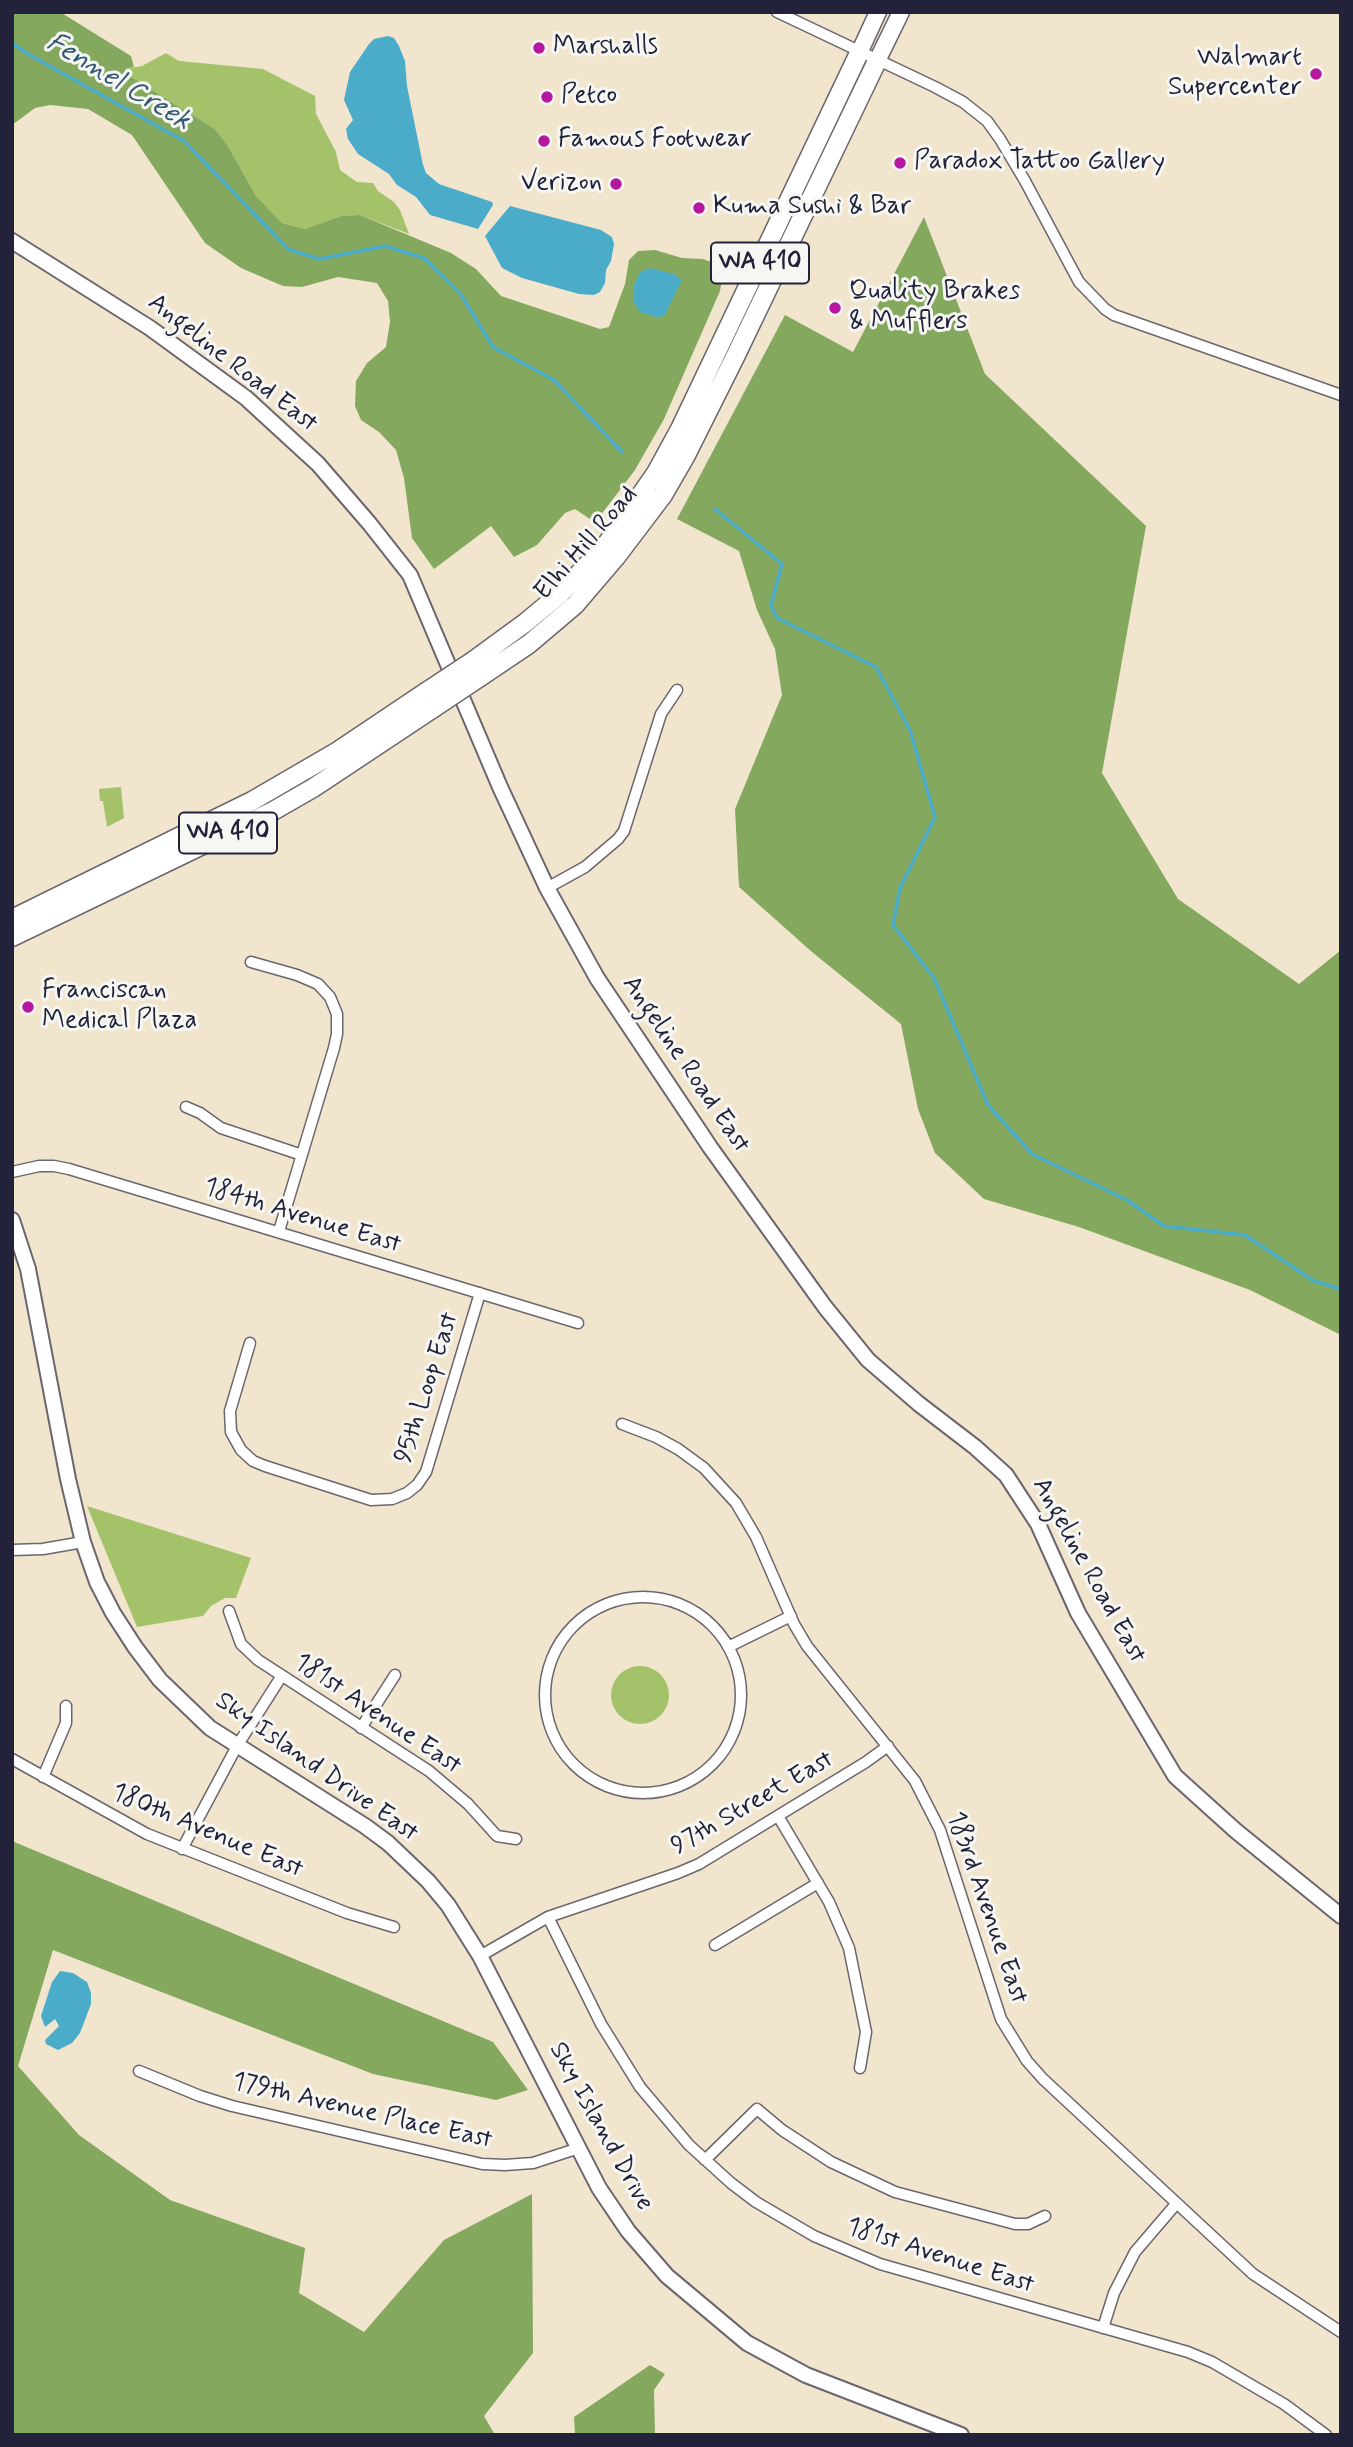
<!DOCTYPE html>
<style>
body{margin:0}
#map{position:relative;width:1353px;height:2447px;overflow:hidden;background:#f2e5ce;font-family:Mynerve,sans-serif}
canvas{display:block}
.frame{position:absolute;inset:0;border:14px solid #22223b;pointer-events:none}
</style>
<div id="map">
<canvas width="1353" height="2447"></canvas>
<div class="frame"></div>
</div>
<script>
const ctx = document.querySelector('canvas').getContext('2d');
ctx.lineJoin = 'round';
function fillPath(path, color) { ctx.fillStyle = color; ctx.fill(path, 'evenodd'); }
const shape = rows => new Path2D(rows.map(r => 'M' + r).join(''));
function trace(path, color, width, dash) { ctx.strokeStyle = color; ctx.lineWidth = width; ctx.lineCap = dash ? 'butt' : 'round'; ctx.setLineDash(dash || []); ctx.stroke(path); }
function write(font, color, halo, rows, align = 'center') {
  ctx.font = font + ' Mynerve,sans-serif'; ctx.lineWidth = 6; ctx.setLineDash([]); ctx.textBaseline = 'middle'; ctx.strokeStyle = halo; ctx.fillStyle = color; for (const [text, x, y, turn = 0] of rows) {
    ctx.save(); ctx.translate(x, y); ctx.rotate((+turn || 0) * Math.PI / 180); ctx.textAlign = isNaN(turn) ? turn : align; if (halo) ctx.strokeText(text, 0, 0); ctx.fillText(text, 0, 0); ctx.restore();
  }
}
fillPath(shape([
 [166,53,179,61,263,69,315,96,316,114,336,152,340,170,357,182,373,183,378,191,394,202,400,210,409,234,360,215,341,216,305,229,282,223,256,196,228,146,215,129,125,73,125,69,142,66],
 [121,787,124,818,107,827,103,801,100,801,99,789],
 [87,1506,251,1558,236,1598,225,1598,211,1606,203,1616,137,1627],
 '611 1695a29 29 0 1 1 58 0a29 29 0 1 1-58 0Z'
]), '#a4c26a');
fillPath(shape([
 [12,12,60,12,131,56,134,67,125,69,125,73,215,129,228,146,256,196,282,223,305,229,341,216,360,215,451,253,476,269,501,296,600,329,609,327,625,284,629,260,638,251,655,250,682,258,703,259,717,264,723,273,720,291,664,419,635,470,600,516,590,519,575,509,565,513,537,545,514,557,491,526,434,569,412,538,404,478,396,450,379,432,361,420,355,406,356,381,367,363,386,347,390,322,388,301,377,283,338,277,302,287,283,286,241,268,205,243,132,135,88,109,50,105,35,108,12,125],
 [924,217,985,374,1146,526,1102,773,1178,899,1299,984,1341,950,1341,1335,1250,1290,1079,1227,984,1199,935,1153,918,1109,901,1024,812,952,739,887,735,809,782,695,775,649,757,610,739,551,677,519,785,315,853,352],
 [12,1841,493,2042,528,2090,496,2100,373,2074,53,1950,18,2066,79,2135,170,2200,305,2248,299,2293,364,2332,444,2240,532,2194,533,2353,484,2416,495,2435,12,2435],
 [650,2365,665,2374,654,2390,655,2435,575,2435,574,2417]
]), '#83a85e');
fillPath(shape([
 [388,36,394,38,399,46,405,61,407,86,423,165,426,173,439,184,492,202,493,205,478,229,430,215,416,197,397,185,389,174,358,154,348,139,346,129,353,120,344,100,350,72,369,44,374,39],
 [510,206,601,230,612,237,614,244,611,261,606,270,605,283,600,292,594,295,579,294,522,278,502,268,485,236],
 [650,268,674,274,682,280,664,316,656,317,640,312,634,302,634,285,640,272],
 [60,1971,73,1973,87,1982,91,1993,91,2004,80,2033,72,2043,58,2050,46,2044,45,2040,59,2026,55,2019,45,2027,41,2016,52,1982]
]), '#4bacca');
trace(shape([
 [12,43,28,54,184,141,288,249,319,259,385,246,424,258,460,293,493,347,554,380,622,452],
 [715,509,782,564,771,605,777,618,876,667,910,730,935,817,900,888,893,925,934,978,988,1105,1032,1154,1127,1200,1164,1226,1245,1235,1314,1281,1341,1289]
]), '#4bacca', 3.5);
const street = shape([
 [777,12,935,87,963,102,987,121,1000,139,1025,181,1079,282,1105,309,1114,315,1341,395],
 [547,888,585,867,618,839,624,831,661,714,677,690],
 [251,962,297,975,318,984,330,997,337,1014,337,1034,334,1048,279,1231],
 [186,1107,200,1113,221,1128,302,1155],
 [12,1172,39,1166,54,1166,69,1169,578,1323],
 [250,1343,230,1411,231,1432,241,1450,253,1461,265,1466,371,1500,392,1499,407,1493,417,1485,426,1472,480,1293],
 [622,1424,656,1437,678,1449,704,1468,736,1503,756,1537,794,1624,807,1646,915,1781,940,1830,1001,2019,1027,2061,1043,2079,1253,2274,1341,2332],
 [12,1550,43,1549,83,1542],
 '545 1695a98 98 0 1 1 196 0a98 98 0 1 1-196 0Z',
 [229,1611,241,1644,258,1660,429,1771,468,1804,497,1836,516,1839],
 [728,1647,791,1616],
 [361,1728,395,1675],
 [12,1759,147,1834,347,1913,394,1927],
 [43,1777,66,1723,66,1706],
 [778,1816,829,1902,849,1948,866,2032,860,2068],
 [182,1849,237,1746,281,1677],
 [548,1917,601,2024,640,2087,689,2145,731,2183,756,2202,814,2236,880,2264,1188,2352,1212,2362,1284,2404,1326,2435],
 [715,1945,818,1883],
 [480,1956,548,1917,678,1873,699,1864,866,1762,888,1746],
 [139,2071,200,2096,232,2106,482,2164,505,2165,533,2163,579,2148],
 [705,2160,757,2109,782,2130,831,2162,895,2192,1015,2224,1028,2224,1045,2216],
 [1103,2328,1114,2293,1135,2252,1176,2204]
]);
const secondary = shape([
 [12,241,150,328,246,398,318,464,369,523,410,575,500,787,547,888,597,978,710,1147,825,1307,868,1360,919,1404,975,1447,1006,1475,1038,1524,1078,1613,1175,1776,1236,1831,1341,1916],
 [12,1220,28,1269,68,1479,83,1542,97,1582,113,1613,135,1647,160,1680,210,1728,365,1826,388,1843,428,1881,448,1905,480,1956,599,2188,628,2231,667,2276,747,2343,806,2375,961,2435]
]);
const primary = shape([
 [860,51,878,12],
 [878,59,901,12]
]);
const highway = shape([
 [473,661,525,623,560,594,606,545,656,473,680,429,860,51],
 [480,677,529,644,575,605,616,557,663,495,685,457,735,357,878,59],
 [12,919,252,801,338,751,426,692],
 [12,937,273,811,313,788,432,709]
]);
trace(street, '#6b666e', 13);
trace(secondary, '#6b666e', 18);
trace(primary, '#6b666e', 19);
trace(highway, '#6b666e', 21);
trace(street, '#fff', 10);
trace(secondary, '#fff', 14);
trace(primary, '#fff', 16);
trace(highway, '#fff', 18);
const highwayBridge = shape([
 [426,692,473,661],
 [432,709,480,677]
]);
trace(highwayBridge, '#6b666e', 21, []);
trace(highwayBridge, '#fff', 18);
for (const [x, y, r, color] of [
 [539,48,7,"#b5179e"],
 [1316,74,7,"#b5179e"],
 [547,97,7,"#b5179e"],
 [544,141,7,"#b5179e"],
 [900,163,7,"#b5179e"],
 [616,184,7,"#b5179e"],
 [699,208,7,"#b5179e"],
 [835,308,7,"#b5179e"],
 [28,1007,7,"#b5179e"]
]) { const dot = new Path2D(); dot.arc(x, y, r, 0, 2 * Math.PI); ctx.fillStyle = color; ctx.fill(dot); trace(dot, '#f6f6f2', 2.5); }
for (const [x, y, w] of [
 [760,263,98],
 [228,833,98]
]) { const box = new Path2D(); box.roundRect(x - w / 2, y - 20.5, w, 41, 5); ctx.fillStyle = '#f6f6f2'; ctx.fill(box); trace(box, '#22223b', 2); }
write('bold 24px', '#22223b', null, [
 ["WA 410",760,263],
 ["WA 410",228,833]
]);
write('26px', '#22223b', '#f6f6f2', [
 ["Marshalls",553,48],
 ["Walmart",1302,59,"right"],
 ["Supercenter",1302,89,"right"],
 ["Petco",561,97],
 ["Famous Footwear",558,141],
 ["Paradox Tattoo Gallery",914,163],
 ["Verizon",602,184,"right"],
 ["Kuma Sushi & Bar",713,208],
 ["Quality Brakes",849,293],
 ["& Mufflers",849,323],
 ["Franciscan",42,992],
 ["Medical Plaza",42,1022]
], 'left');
write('26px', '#22223b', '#f6f6f2', [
 ["Angeline Road East",232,364,38],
 ["Elhi Hill Road",587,544,-49],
 ["Angeline Road East",685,1065,56],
 ["184th Avenue East",302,1217,17],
 ["95th Loop East",428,1388,-72],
 ["Angeline Road East",1088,1571,61],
 ["181st Avenue East",377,1715,34],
 ["Sky Island Drive East",316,1768,35],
 ["97th Street East",753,1804,-30],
 ["180th Avenue East",207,1832,23],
 ["183rd Avenue East",986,1908,71],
 ["179th Avenue Place East",362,2112,13],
 ["Sky Island Drive",600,2127,61],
 ["181st Avenue East",940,2257,18]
]);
write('italic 28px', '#325974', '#f6f6f2', [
 ["Fennel Creek",118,83,31]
]);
</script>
